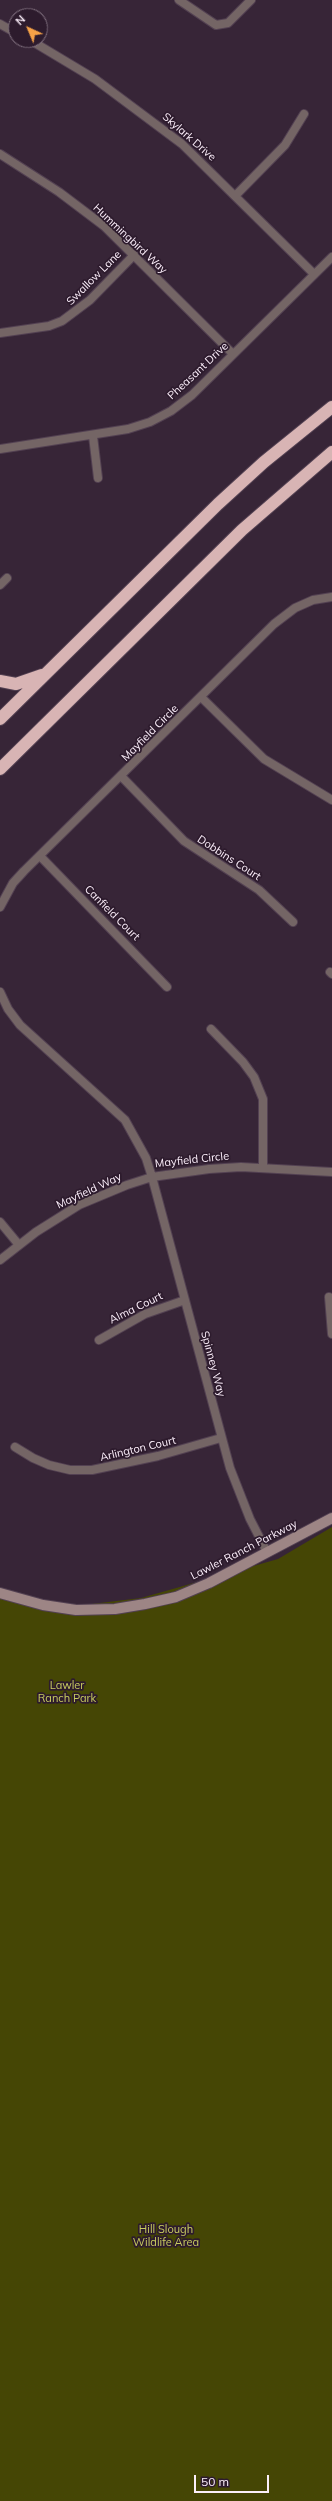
<!DOCTYPE html>
<style>
body{margin:0}
#map{position:relative;width:332px;height:2501px;overflow:hidden;background:#372537;font-family:Mulish,sans-serif}
canvas{display:block}
.north{position:absolute;left:8px;top:8px;width:40px;height:40px;box-sizing:border-box;background:#2d1b2d;border:1px solid #80707f;border-radius:50%;rotate:316deg;font-size:11px;font-weight:700;line-height:16px;text-align:center;color:#fceffb}
.north::after{content:'';display:block;margin:auto;width:14px;height:18px;background:#f6a247;clip-path:polygon(50% 0,100% 100%,50% 72%,0 100%)}
.scale{position:absolute;left:194px;top:2475px;width:75px;height:18px;box-sizing:border-box;border:2px solid #fceffb;border-top:0;padding-left:5px;font-size:12px;line-height:14px;white-space:nowrap;color:#fceffb;-webkit-text-stroke:3px #2d1b2d;paint-order:stroke}
</style>
<div id="map">
<canvas width="332" height="2501"></canvas>
<div class="north">N</div>
<div class="scale">50 m</div>
</div>
<script>
const ctx = document.querySelector('canvas').getContext('2d');
ctx.lineJoin = 'round';
function fillPath(path, color) { ctx.fillStyle = color; ctx.fill(path, 'evenodd'); }
const shape = rows => new Path2D(rows.map(r => 'M' + r).join(''));
function trace(path, color, width, dash) { ctx.strokeStyle = color; ctx.lineWidth = width; ctx.lineCap = dash ? 'butt' : 'round'; ctx.setLineDash(dash || []); ctx.stroke(path); }
function write(font, color, halo, rows, align = 'center') {
  ctx.font = font + ' Mulish,sans-serif'; ctx.lineWidth = 3.5; ctx.setLineDash([]); ctx.textBaseline = 'middle'; ctx.strokeStyle = halo; ctx.fillStyle = color; for (const [text, x, y, turn = 0] of rows) {
    ctx.save(); ctx.translate(x, y); ctx.rotate((+turn || 0) * Math.PI / 180); ctx.textAlign = isNaN(turn) ? turn : align; if (halo) ctx.strokeText(text, 0, 0); ctx.fillText(text, 0, 0); ctx.restore();
  }
}
fillPath(shape([
 [332,1527,332,2501,0,2501,0,1589,42,1610,141,1598,278,1559]
]), '#454605');
const street = shape([
 [179,0,216,25,228,23,251,0],
 [0,24,16,33],
 [30,40,95,79,182,144,314,274],
 [0,154,59,192,104,226,233,354],
 [236,195,285,145,304,114],
 [0,333,49,326,62,321,90,300,134,255],
 [93,436,98,478],
 [0,449,128,429,150,422,171,411,192,395,332,257],
 [0,585,7,578],
 [201,697,264,759,332,800],
 [121,776,184,841,259,890,293,922],
 [40,856,167,987],
 [0,907,13,883,24,871,274,624,295,608,313,600,332,597],
 [330,972,332,974],
 [0,992,8,1009,20,1025,125,1120,146,1158,152,1177,209,1169,241,1167,332,1172],
 [211,1029,243,1062,254,1077,263,1099,263,1167],
 [0,1222,19,1245],
 [0,1260,36,1232,79,1205,127,1185,152,1177,230,1468,250,1519,267,1552],
 [329,1297,332,1334],
 [99,1340,145,1314,185,1300],
 [15,1447,33,1458,49,1465,70,1470,92,1470,158,1456,221,1438]
]);
const secondary = shape([
 [0,1593,43,1605,76,1610,115,1609,145,1604,176,1597,209,1583,332,1518]
]);
const highway = shape([
 [0,681,16,684,42,675],
 [0,719,218,504,264,462,332,407],
 [0,769,242,530,332,452]
]);
trace(street, '#534152', 10);
trace(secondary, '#534152', 12);
trace(highway, '#534152', 14);
trace(street, '#746565', 8);
trace(secondary, '#9d8585', 10);
trace(highway, '#d8b4b4', 12);
write('11px', '#fceffb', '#2d1b2d', [
 ["Skylark Drive",189,137,41],
 ["Hummingbird Way",130,239,43],
 ["Swallow Lane",94,278,-45],
 ["Pheasant Drive",198,371,-43],
 ["Mayfield Circle",150,733,-45],
 ["Dobbins Court",229,858,33],
 ["Canfield Court",112,913,45],
 ["Mayfield Circle",192,1160,-6],
 ["Mayfield Way",89,1191,-25],
 ["Alma Court",136,1308,-26],
 ["Spinney Way",213,1364,75],
 ["Arlington Court",138,1449,-13],
 ["Lawler Ranch Parkway",244,1550,-27]
]);
write('11px', '#c9cd60', '#2d1b2d', [
 ["Lawler",67,1686],
 ["Ranch Park",67,1699],
 ["Hill Slough",166,2230],
 ["Wildlife Area",166,2243]
]);
</script>
